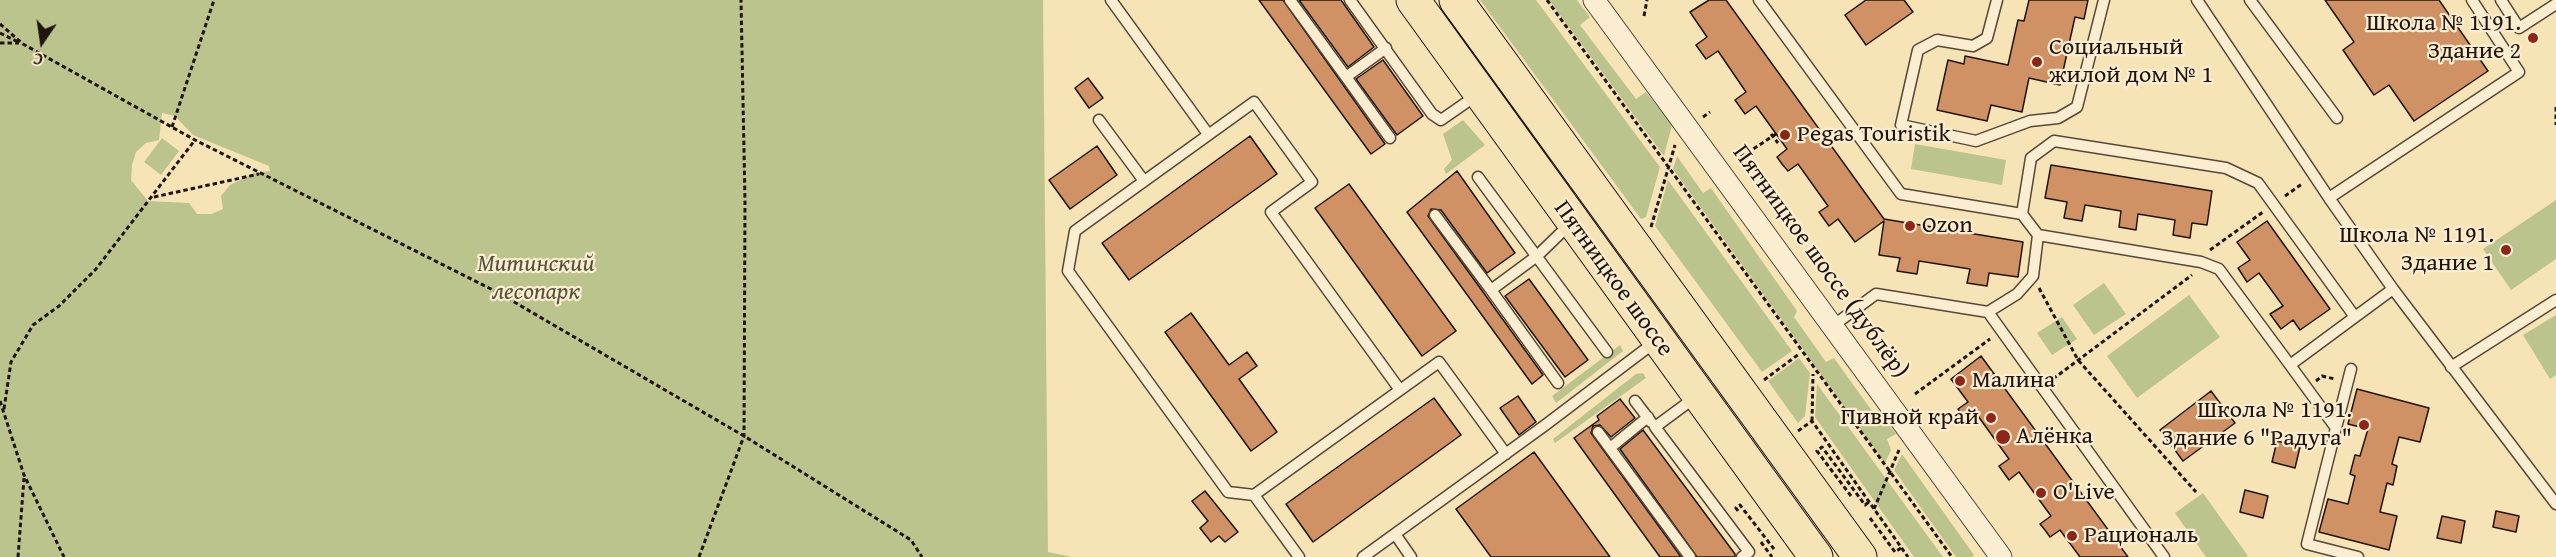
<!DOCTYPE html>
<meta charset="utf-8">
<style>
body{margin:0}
#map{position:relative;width:2556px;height:557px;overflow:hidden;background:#f7e4b6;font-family:"Gentium Book Plus",serif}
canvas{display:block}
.north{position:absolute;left:12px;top:12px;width:60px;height:60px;-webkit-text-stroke:4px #faedd0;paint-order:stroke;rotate:193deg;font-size:16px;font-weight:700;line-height:24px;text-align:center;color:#1f140f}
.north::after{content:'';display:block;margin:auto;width:21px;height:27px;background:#1f140f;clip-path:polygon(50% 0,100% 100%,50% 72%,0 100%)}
</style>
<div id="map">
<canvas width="2556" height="557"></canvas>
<div class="north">С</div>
</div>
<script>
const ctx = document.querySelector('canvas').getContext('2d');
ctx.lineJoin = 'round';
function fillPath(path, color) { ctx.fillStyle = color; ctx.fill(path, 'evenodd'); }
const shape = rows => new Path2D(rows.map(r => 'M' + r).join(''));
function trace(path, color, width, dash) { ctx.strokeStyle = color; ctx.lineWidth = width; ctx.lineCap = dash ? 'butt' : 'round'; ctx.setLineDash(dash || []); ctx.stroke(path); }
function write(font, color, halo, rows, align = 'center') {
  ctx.font = font + ' "Gentium Book Plus",serif'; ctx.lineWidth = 4.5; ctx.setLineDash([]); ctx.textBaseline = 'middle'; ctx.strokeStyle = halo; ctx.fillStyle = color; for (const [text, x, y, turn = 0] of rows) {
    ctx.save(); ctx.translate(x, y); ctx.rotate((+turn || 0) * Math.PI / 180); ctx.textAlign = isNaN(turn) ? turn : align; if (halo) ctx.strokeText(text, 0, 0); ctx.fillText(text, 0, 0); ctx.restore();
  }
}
fillPath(shape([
 [0,0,1043,0,1048,552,1072,557,0,557],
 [162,113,175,116,193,135,269,166,270,171,254,173,230,185,221,196,223,209,211,214,197,214,189,203,148,201,131,180,132,165,136,152,146,143,159,140],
 [1480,0,1536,0,1660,167,1646,217,1641,219],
 [1549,0,1577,0,1590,17,1580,25,1636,99,1646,92,1672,125,1664,156],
 [1463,120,1485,145,1446,174,1444,169,1452,160,1443,134],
 [162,138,179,151,161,175,144,162],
 [1915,144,2006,160,2002,185,1911,169],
 [1677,156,1703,193,1711,188,1797,311,1794,317,1826,362,1834,358,1880,422,1889,425,1896,434,1887,439,1891,450,1885,463,1673,169],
 [1668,180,1792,351,1762,372,1655,226],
 [2556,200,2556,259,2511,290,2483,249],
 [2104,283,2126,314,2094,335,2073,305],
 [2189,295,2220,337,2137,398,2107,356],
 [2556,315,2556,375,2550,379,2523,335],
 [2062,317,2077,339,2052,355,2037,333],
 [1620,345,1623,351,1556,403,1552,396],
 [1799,358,1810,373,1805,416,1798,423,1768,381],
 [1643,373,1646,378,1555,443,1553,439,1636,374],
 [1817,384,1943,557,1914,557,1815,417],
 [1902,454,1974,555,1972,557,1956,557,1894,470],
 [2203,493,2248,556,2246,557,2206,557,2175,513]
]), '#bcc48e');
const building = shape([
 [1259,0,1283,0,1385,144,1371,154,1259,0],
 [1299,0,1341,0,1374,47,1348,67,1299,0],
 [1709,0,1726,0,1884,219,2023,242,2018,277,1989,273,1987,286,1967,283,1970,269,1919,261,1917,274,1897,271,1900,258,1879,255,1884,221,1855,242,1838,219,1829,226,1819,212,1828,206,1798,164,1788,171,1782,164,1777,157,1787,149,1756,106,1745,114,1735,100,1746,92,1718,51,1706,59,1696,45,1707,37,1690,12,1709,0],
 [1866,0,1904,0,1913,12,1866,45,1845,15,1866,0],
 [2029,0,2088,0,2084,19,2075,17,2060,85,2029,78,2022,112,1991,105,1987,121,1937,110,1948,60,1964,64,1965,56,2008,65,2018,20,2024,21,2029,0],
 [2325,0,2439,0,2488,71,2414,121,2389,85,2374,95,2343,50,2354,42,2325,0],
 [1383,60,1423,116,1397,135,1356,79,1383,60],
 [1088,78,1103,98,1089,108,1075,88,1088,78],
 [1250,136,1277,174,1129,280,1102,243,1250,136],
 [1097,146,1117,175,1070,209,1049,180,1097,146],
 [2051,165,2212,191,2207,225,2192,223,2190,238,2173,235,2175,220,2138,214,2136,230,2119,227,2121,211,2085,205,2082,221,2064,218,2067,202,2045,198,2051,165],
 [1457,171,1515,253,1487,273,1441,210,1431,209,1428,216,1543,375,1532,384,1407,212,1457,171],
 [1349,184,1456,331,1422,356,1315,208,1349,184],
 [2267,221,2330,309,2300,330,2293,320,2281,329,2270,314,2283,306,2259,273,2247,282,2238,268,2250,260,2237,242,2267,221],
 [1529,279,1588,360,1565,377,1505,296,1529,279],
 [1191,313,1229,365,1247,352,1257,366,1239,379,1277,432,1251,451,1165,332,1191,313],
 [1981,356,2128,557,2080,557,2060,530,2050,537,2045,530,2040,524,2051,516,2019,472,2009,480,1999,466,2009,459,1978,416,1968,423,1958,409,1968,402,1951,379,1981,356],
 [2357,389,2429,408,2420,442,2399,437,2392,464,2397,466,2393,485,2387,483,2380,512,2397,516,2389,550,2319,532,2328,499,2348,504,2355,476,2350,474,2355,455,2360,456,2368,429,2348,424,2357,389],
 [2211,391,2235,423,2183,461,2160,430,2211,391],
 [1518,396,1536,422,1519,435,1500,408,1518,396],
 [1434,398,1461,435,1313,542,1286,504,1434,398],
 [1620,399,1635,418,1611,437,1600,425,1593,426,1591,433,1681,557,1660,557,1574,438,1599,420,1597,416,1620,399],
 [1643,430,1735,554,1735,557,1697,557,1620,449,1643,430],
 [2277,441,2300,447,2295,468,2272,462,2277,441],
 [1534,452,1610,557,1491,557,1456,509,1534,452],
 [2245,490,2268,496,2263,518,2240,512,2245,490],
 [1205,491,1238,532,1225,542,1219,536,1211,542,1200,528,1208,521,1192,501,1205,491],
 [2496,511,2519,516,2516,532,2493,527,2496,511],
 [2442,516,2465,521,2461,543,2437,538,2442,516]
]);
fillPath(building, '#d09164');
trace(building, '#1f140f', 1.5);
const lane = shape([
 [1111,0,1208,134],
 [1290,0,1346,77,1386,48],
 [1350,0,1432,114,1441,120,1477,95],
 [1759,0,1901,194,2022,214],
 [1997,0,1987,38,1973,46,1937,40,1918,50,1901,125,1976,141,2030,121,2058,118,2077,107,2104,0],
 [2197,0,2329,198,2393,289,2556,504],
 [2250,0,2337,118],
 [2501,0,2519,28,2556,4],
 [1346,77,1390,138],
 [1099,120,1144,181],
 [1478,177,1607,352],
 [2329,198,2519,72,2472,0],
 [1435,215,1491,290],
 [1988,312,2164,557],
 [2355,317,2290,365,2219,269,2201,262,2038,235,2022,214,2031,158,2054,141,2226,168,2258,183,2355,317,2393,289],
 [1834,325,1876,294,1988,312,2017,294,2033,276,2038,235],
 [2290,365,2336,428,2307,544,2358,557],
 [2451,367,2556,300],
 [1558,383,1491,290,1537,256,1570,224],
 [1697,396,1655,427,1749,552,1742,557],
 [1635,401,1651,422],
 [2336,428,2351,369],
 [1598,432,1690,557],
 [1610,448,1648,417],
 [1254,495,1228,492,1068,271,1075,231,1254,102,1312,182,1271,212,1400,390],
 [1395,534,1411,557],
 [1299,557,1254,495,1439,362,1506,454],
 [1363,557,1544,426,1655,342]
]);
const street = shape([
 [1594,0,2001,557]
]);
const primary = shape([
 [1413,0,1816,557],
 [1456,0,1860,557]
]);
trace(lane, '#554839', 13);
trace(street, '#554839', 23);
trace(primary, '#1f140f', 35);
trace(shape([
 [1547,0,1952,557],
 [1644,16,1647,0],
 [0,24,23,44,195,140,497,292,744,436,911,540,922,557],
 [0,33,18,42],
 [0,43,19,43],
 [2556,107,2556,125],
 [1703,117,1710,112],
 [172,127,214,0],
 [1771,134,1778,143],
 [1741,157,1776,134],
 [2285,196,2302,184],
 [154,197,259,174],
 [1651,227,1675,145],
 [2210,250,2263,212],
 [2039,288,2078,360,2196,492],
 [2053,379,2192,275],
 [1764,380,1799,354],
 [2316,381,2322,376,2335,379],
 [1915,394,1990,339],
 [0,401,24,475,64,557],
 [4,409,11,362,33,325,59,306,96,269,195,140],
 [1812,421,1813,374],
 [1798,431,1812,421,1908,557],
 [1851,496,1817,451,1822,447,1865,505,1869,502],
 [1874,509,1899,450],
 [1738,511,1736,508,1740,505,1774,549],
 [1870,518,1895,552,1901,548],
 [1761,542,1772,557],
 [18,557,24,478],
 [699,557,744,436,745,201,741,0]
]), '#1f140f', 3, [4.5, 3]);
trace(lane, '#faedd0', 10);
trace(street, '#faedd0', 21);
trace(primary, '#f7e4b6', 33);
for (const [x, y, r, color] of [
 [2533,38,6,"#8f2418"],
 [2037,62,6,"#8f2418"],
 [1785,135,6,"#8f2418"],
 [1910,226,6,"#8f2418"],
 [2506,250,6,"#8f2418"],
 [1960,381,6,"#8f2418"],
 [1991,418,6,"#8f2418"],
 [2364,425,6,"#8f2418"],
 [2003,437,8,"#8f2418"],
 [2041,493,6,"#8f2418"],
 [2072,536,6,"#8f2418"]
]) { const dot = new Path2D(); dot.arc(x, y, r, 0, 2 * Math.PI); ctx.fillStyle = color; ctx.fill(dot); trace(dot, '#faedd0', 2); }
write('24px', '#1f140f', '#faedd0', [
 ["Школа № 1191.",2521,24,"right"],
 ["Здание 2",2521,52,"right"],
 ["Социальный",2049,48],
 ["жилой дом № 1",2049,76],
 ["Pegas Touristik",1797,135],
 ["Ozon",1922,226],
 ["Школа № 1191.",2494,236,"right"],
 ["Здание 1",2494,264,"right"],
 ["Малина",1972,381],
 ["Школа № 1191.",2352,411,"right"],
 ["Здание 6 \"Радуга\"",2352,439,"right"],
 ["Пивной край",1979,418,"right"],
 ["Алёнка",2016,437],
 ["O'Live",2053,493],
 ["Рациональ",2084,536]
], 'left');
write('24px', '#1f140f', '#faedd0', [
 ["Пятницкое шоссе (дублёр)",1820,262,54],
 ["Пятницкое шоссе",1613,279,54]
]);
write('italic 24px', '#56523b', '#faedd0', [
 ["Митинский",536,265],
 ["лесопарк",536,293]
]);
</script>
